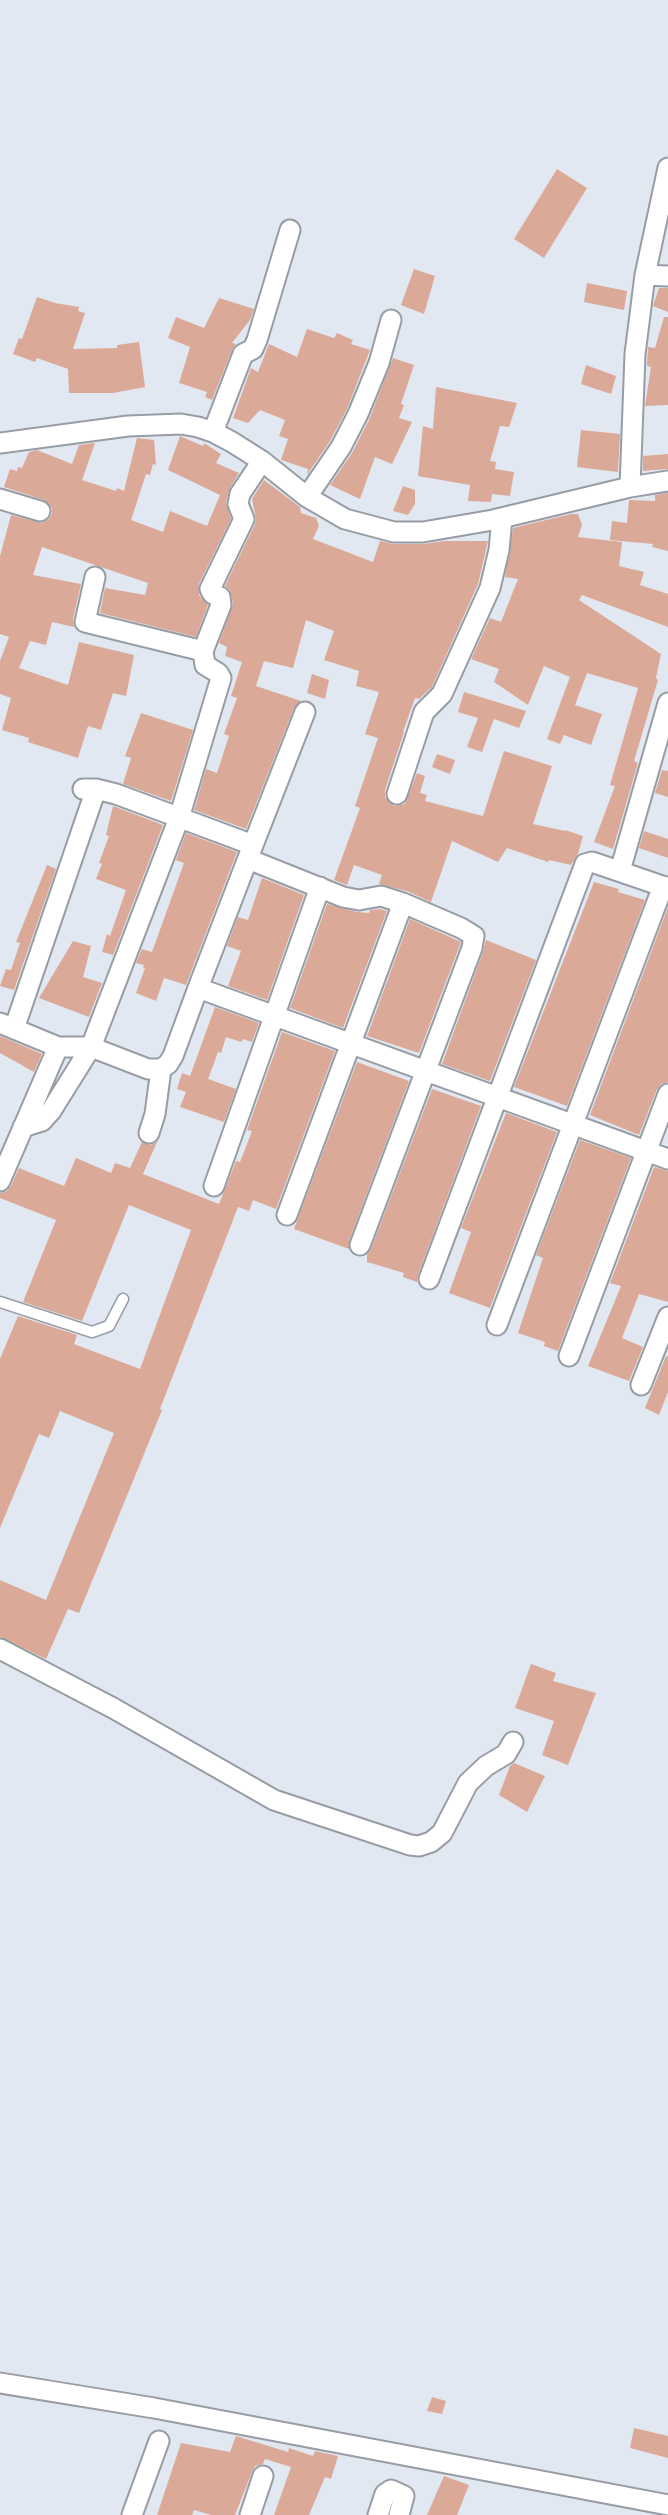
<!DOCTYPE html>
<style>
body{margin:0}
canvas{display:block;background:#e2e8f1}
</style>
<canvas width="668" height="2515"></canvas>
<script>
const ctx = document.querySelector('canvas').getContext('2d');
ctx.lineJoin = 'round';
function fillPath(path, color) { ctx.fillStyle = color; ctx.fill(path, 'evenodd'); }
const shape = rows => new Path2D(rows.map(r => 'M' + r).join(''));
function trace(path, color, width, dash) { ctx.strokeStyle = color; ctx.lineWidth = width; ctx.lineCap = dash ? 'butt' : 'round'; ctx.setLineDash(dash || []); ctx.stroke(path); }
fillPath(shape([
 [557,169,587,188,544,258,514,239],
 [414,269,435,276,424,314,401,305],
 [587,283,627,291,624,310,584,302],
 [659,288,668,288,668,312,653,306],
 [37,297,55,303,79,307,78,311,85,313,73,349,117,348,117,345,139,342,145,387,113,393,69,393,68,369,37,358,35,362,13,354,19,338,22,339],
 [219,298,254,309,250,320,232,343,236,344,232,350,212,400,205,397,207,392,179,383,190,347,168,338,176,317,204,328],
 [664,317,668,317,668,405,645,406,651,367,647,366,648,347,655,348],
 [307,329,334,338,337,333,353,340,351,344,370,350,347,409,330,441,307,475,308,469,281,460,288,439,279,436,285,420,260,410,248,423,233,418,251,368,258,372,269,344,297,357],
 [393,358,414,365,401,404,404,405,399,418,412,422,392,464,375,457,360,499,330,485,352,453,369,420],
 [586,365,616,376,611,394,581,384],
 [436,387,517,403,509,427,500,426,490,461,496,462,495,469,514,472,510,496,492,494,491,502,468,501,470,485,418,476,423,426,433,429],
 [581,430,620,434,618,472,577,467],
 [180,436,203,446,204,443,221,454,216,463,239,473,230,488,226,502,231,519,199,584,199,595,208,605,196,637,100,613,105,588,145,595,148,583,42,547,33,575,81,584,73,619,74,627,52,622,46,645,30,641,19,668,68,685,79,642,134,655,126,696,113,693,101,730,88,726,78,758,28,742,29,738,2,730,11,698,0,694,0,661,9,637,0,634,0,556,11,515,42,523,49,519,52,514,52,508,44,500,4,487,10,469,17,471,18,467,22,468,29,452,37,450,72,464,79,445,95,443,82,480,116,491,117,488,124,491,137,438,154,440,156,465,153,464,150,475,146,474,131,520,163,532,170,511,207,526,220,495,168,470],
 [668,454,668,469,643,471,643,456],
 [264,480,300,507,301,513,316,518,319,526,313,539,373,562,380,541,394,544,423,544,445,541,488,541,478,584,432,687,419,699,415,698,403,732,404,732,385,790,385,797,394,806,405,804,417,773,425,776,420,793,427,795,425,801,483,816,504,751,552,766,533,824,565,831,565,830,583,836,578,854,571,865,549,860,548,862,507,848,498,862,452,841,431,902,407,891,379,884,382,875,354,865,347,885,334,880,360,808,355,806,378,738,365,734,379,692,356,686,359,671,324,660,334,631,306,620,293,668,264,661,256,686,301,701,294,708,246,829,194,810,206,769,217,773,229,736,224,734,237,698,231,696,242,662,225,656,227,647,219,643,233,604,230,590,225,586,255,524,256,519,252,499],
 [403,486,415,490,415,504,408,515,393,511],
 [668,493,668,551,652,547,653,544,610,540,612,521,627,523,629,500,655,501,655,495],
 [571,514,578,514,582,525,578,537,622,542,619,566,644,572,640,585,668,594,668,627,582,595,579,600,661,654,656,678,658,680,634,761,638,763,613,849,594,842,615,786,610,785,638,688,587,673,575,705,602,714,591,745,564,735,560,744,547,739,570,677,544,666,528,705,494,682,499,669,471,659,490,618,501,622,518,579,505,577,513,528],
 [312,674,329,680,325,699,307,693],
 [464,692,526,711,519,728,494,719,482,752,467,747,478,718,458,712],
 [141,713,193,730,171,801,123,784,131,758,125,756],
 [437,754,455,760,450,774,432,767],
 [662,770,668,771,668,797,655,793],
 [113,806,163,825,113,955,102,952,107,934,110,936,126,890,96,879,102,864,99,863,109,836,106,835],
 [644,831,668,839,668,858,639,848],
 [186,833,237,852,186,985,164,978,156,1001,136,993,145,968,143,968,144,965,136,963,142,949,152,952,184,863,176,860],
 [47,865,56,869,14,990,0,986,6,969,11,970,20,943,16,942],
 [262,878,304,895,267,1000,228,986,241,951,227,946,238,917,248,920],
 [594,882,619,889,618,892,645,900,567,1106,514,1087],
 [327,904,357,912,369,913,370,910,380,909,387,911,343,1028,290,1008],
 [668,907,668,1082,661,1084,657,1089,639,1135,590,1115],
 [410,919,461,942,419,1053,367,1036],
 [486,940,536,960,490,1081,442,1064,483,952],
 [73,941,91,946,83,977,102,983,89,1017,39,998],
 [215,1007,259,1023,252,1042,243,1039,241,1042,226,1037,221,1053,218,1052,213,1066,208,1079,236,1089,224,1122,180,1107,186,1092,177,1089,182,1073,190,1076],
 [282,1032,335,1051,276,1209,253,1200,249,1211,238,1207,160,1409,162,1410,79,1613,68,1609,46,1659,0,1637,0,1580,46,1600,114,1433,60,1411,49,1438,39,1434,0,1528,0,1359,18,1316,77,1335,74,1344,140,1369,191,1230,129,1205,82,1321,23,1302,56,1220,0,1198,0,1193,7,1191,11,1186,19,1168,64,1186,76,1158,111,1173,115,1163,130,1168,142,1142,151,1145,157,1142,143,1174,219,1204,236,1161,240,1162,252,1131,247,1130],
 [0,1036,42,1054,34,1072,0,1053],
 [357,1062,409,1081,349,1241,349,1249,294,1229],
 [432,1089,481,1106,418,1275,417,1282,403,1277,404,1273,367,1262,367,1255,371,1249],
 [506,1113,557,1132,490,1308,449,1293,471,1232,461,1228],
 [580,1140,631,1158,558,1351,544,1346,545,1342,518,1333,543,1258,536,1255],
 [654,1167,668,1171,668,1302,639,1294,622,1338,643,1347,629,1381,588,1366,621,1286,610,1283],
 [666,1356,668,1357,668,1392,659,1415,645,1408],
 [531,1664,556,1673,553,1681,596,1693,568,1765,542,1755,554,1721,515,1708],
 [514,1763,545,1776,527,1812,499,1795,510,1766],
 [432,2397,446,2401,442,2414,427,2411],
 [634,2428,668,2436,668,2458,630,2448],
 [236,2436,288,2452,289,2448,313,2456,315,2451,338,2456,331,2479,325,2477,309,2515,274,2515,291,2467,265,2459,263,2464,255,2466,252,2472,235,2515,211,2515,194,2510,192,2515,157,2515,181,2443,230,2452],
 [444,2476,469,2485,457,2515,427,2515]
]), '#dba997');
const lane = shape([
 [0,1302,92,1332,109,1326,123,1299]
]);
const street = shape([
 [645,275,668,276],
 [213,432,243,354,253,349,257,340,290,230],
 [0,443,128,426,181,424,198,427,213,432,232,442,262,461,307,497,345,519,394,532,423,532,493,520,630,487,635,354,645,275,668,168],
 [630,487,668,481],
 [307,497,341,447,358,414,379,363,391,320],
 [0,499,40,511],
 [95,577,85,622,203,651,221,605,220,597,213,594,210,589,244,519,238,504,240,494,262,461],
 [83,789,96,789,116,794,253,845,198,988,668,1159],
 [397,794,424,712,442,694,490,588,499,550,502,518],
 [253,845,305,712],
 [248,859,343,897,359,900,381,896,403,903,461,928,474,936,472,948,360,1245],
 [620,871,668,703],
 [0,1023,58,1047],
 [14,1029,96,789],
 [23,1127,42,1121,51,1111,91,1047,179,818,221,678,218,673,205,665,203,651],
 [149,1133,155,1114,161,1069],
 [0,1181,58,1047,91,1047,148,1069,161,1069,168,1064,173,1056,198,988],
 [214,1186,320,887],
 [287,1215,403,903],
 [429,1279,585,864,592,862,668,888],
 [497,1325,663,886],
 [569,1356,668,1094],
 [641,1385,668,1317],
 [0,1649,113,1708,274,1800,410,1845,419,1846,431,1842,442,1833,468,1783,486,1766,506,1754,513,1742],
 [0,2383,154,2408,668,2505],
 [132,2515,159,2441],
 [250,2515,263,2476],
 [378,2515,385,2494,391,2490,404,2496,399,2515]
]);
trace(lane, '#989da5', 13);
trace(street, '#989da5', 23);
trace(lane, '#fff', 10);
trace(street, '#fff', 19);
</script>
